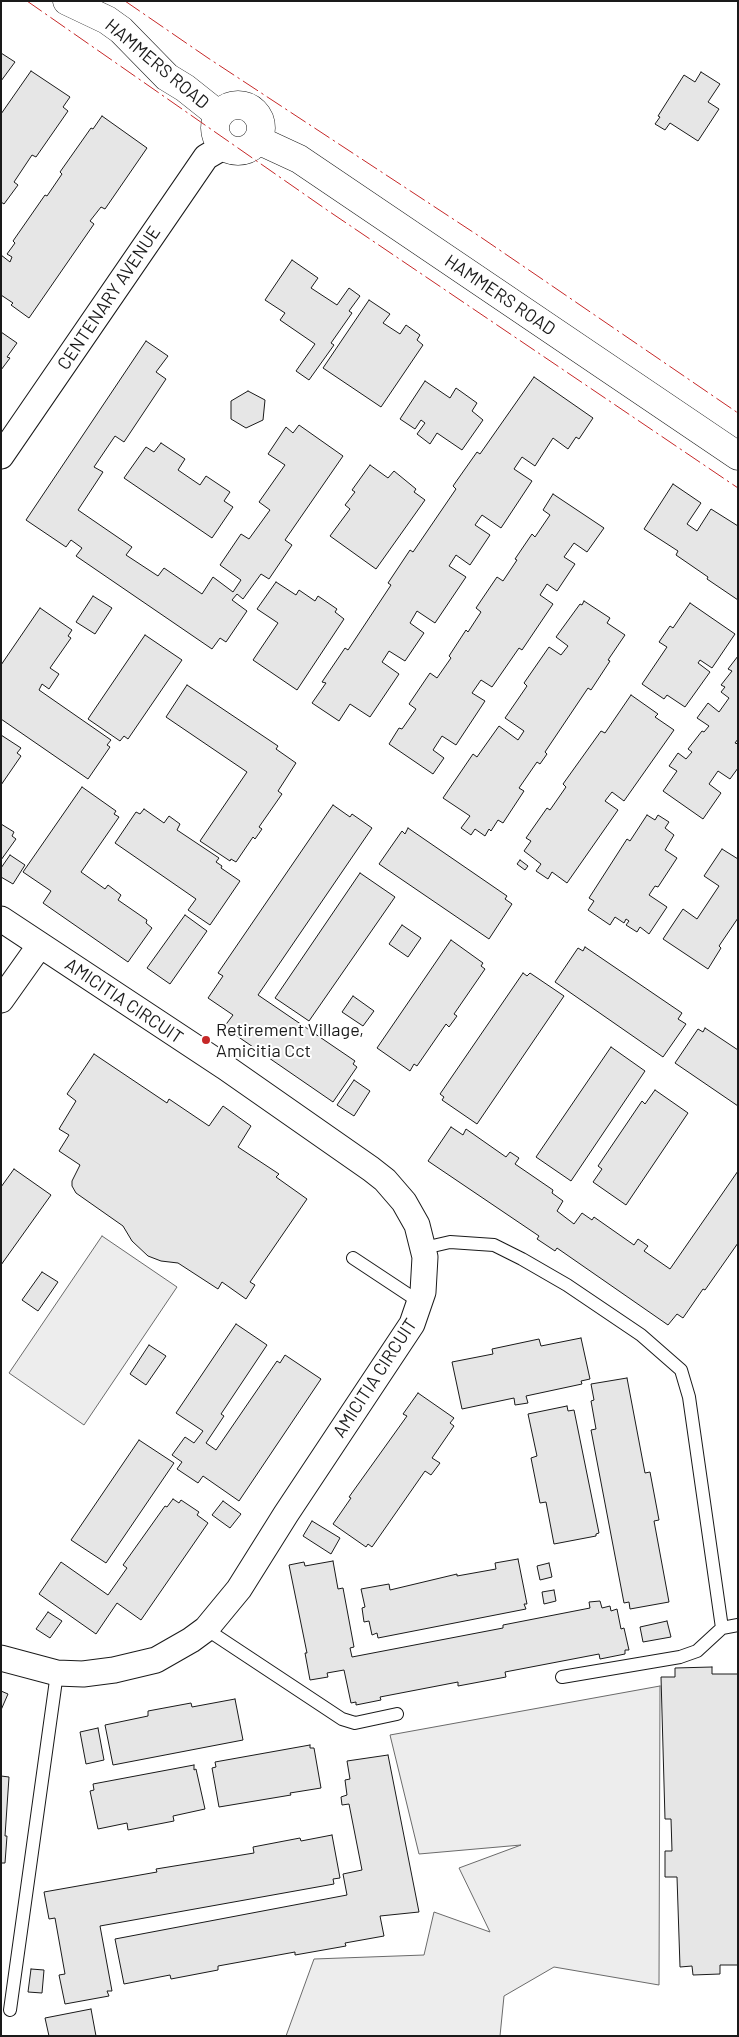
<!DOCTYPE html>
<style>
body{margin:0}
#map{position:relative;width:739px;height:2037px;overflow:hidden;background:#fff;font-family:Barlow,sans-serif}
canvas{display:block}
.frame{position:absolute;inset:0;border:2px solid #1a1a1a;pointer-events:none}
</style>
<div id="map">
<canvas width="739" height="2037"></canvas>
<div class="frame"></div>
</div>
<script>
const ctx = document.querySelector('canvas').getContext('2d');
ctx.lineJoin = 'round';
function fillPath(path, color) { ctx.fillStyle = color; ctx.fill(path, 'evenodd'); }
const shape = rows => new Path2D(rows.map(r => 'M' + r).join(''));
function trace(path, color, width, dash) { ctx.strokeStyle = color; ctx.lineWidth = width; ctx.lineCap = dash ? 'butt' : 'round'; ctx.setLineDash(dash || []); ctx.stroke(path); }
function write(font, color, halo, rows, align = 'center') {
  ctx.font = font + ' Barlow,sans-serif'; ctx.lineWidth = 4; ctx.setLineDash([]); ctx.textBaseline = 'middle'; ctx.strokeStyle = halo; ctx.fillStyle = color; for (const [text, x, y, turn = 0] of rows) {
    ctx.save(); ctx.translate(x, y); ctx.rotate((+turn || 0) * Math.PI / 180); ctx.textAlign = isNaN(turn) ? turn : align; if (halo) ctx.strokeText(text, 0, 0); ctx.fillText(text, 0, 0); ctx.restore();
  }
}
const green = shape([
 [102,1236,177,1287,84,1425,9,1373,102,1236],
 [660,1686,659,1985,554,1967,504,1996,500,2036,286,2036,314,1959,424,1955,434,1912,490,1932,459,1868,521,1845,419,1854,390,1735,660,1686]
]);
fillPath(green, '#ededed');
trace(green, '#6a6a6a', 1);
const building = shape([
 [1,53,15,62,1,81,1,53],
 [31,71,70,97,63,107,68,111,36,157,32,155,14,182,18,185,4,204,1,202,1,114,31,71],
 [701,72,720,84,708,102,719,109,698,141,670,123,665,130,655,124,660,117,658,116,684,75,695,82,701,72],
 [102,116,147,148,105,209,101,207,90,221,94,224,29,318,11,305,13,303,1,295,1,255,10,262,12,257,7,254,15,243,13,241,45,195,47,196,62,174,60,172,91,128,93,129,102,116],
 [292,260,318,278,311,288,337,305,349,288,360,296,349,311,352,313,331,343,334,345,309,380,296,371,315,344,280,320,285,313,265,300,292,260],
 [369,300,390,314,383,323,400,334,406,325,420,335,417,340,423,345,381,407,323,368,369,300],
 [1,332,17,343,7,357,10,358,1,370,1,332],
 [146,341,168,356,156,372,166,379,124,442,115,436,94,467,103,472,78,510,132,547,126,555,158,576,164,568,202,594,213,577,233,592,241,580,220,565,241,534,249,539,270,510,259,502,285,465,268,454,286,427,293,433,299,425,343,456,285,540,292,545,269,579,261,574,243,599,237,594,232,600,247,611,226,642,220,638,212,649,76,556,82,548,71,540,66,547,26,520,146,341],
 [534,377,593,418,579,439,576,437,568,449,553,438,535,466,522,457,514,469,532,481,501,528,482,515,475,525,490,535,470,565,456,555,449,566,466,577,435,623,417,611,410,623,424,633,405,661,389,651,382,662,399,674,370,717,350,704,339,721,312,703,326,683,322,682,345,648,348,650,391,585,388,583,410,550,413,552,456,489,453,486,477,452,480,454,534,377],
 [425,381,450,398,456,388,477,403,472,411,483,420,462,450,437,433,430,444,417,434,425,423,421,420,415,429,400,419,425,381],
 [248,391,265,400,263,420,246,428,231,419,231,401,248,391],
 [161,443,185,459,178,470,200,485,206,476,230,492,224,501,233,507,212,538,124,478,146,447,154,452,161,443],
 [370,465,388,478,394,471,416,489,414,492,425,500,376,569,330,536,350,509,345,505,355,492,352,490,370,465],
 [673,484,701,503,687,524,697,531,711,509,738,526,738,600,707,579,708,577,676,555,678,551,644,529,673,484],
 [553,494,604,528,587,552,574,543,564,557,575,564,557,591,547,584,540,595,553,604,522,650,519,648,492,687,481,680,472,693,485,701,456,745,442,736,433,750,444,758,433,774,389,744,399,728,402,729,416,709,409,704,430,673,437,678,451,658,449,656,466,630,468,632,481,612,476,608,497,577,503,581,517,560,515,559,532,534,535,537,550,515,543,510,553,494],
 [276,582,296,595,299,590,315,601,318,596,337,609,335,612,344,619,297,690,253,660,278,623,257,609,276,582],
 [93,596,112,608,95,634,76,622,93,596],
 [584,601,610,618,607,623,625,635,608,660,610,661,591,690,588,688,545,752,547,754,540,764,537,762,519,788,524,791,503,823,498,820,491,831,489,829,485,836,475,829,471,835,461,828,470,816,443,798,473,754,477,757,499,726,518,740,524,731,505,718,527,686,524,683,549,647,561,655,568,646,556,637,580,604,582,605,584,601],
 [690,603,735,634,712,668,700,660,698,663,710,672,685,707,667,695,664,699,642,684,667,647,659,642,670,626,673,628,690,603],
 [40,608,72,630,68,636,71,638,50,668,59,674,49,689,42,684,39,690,111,740,107,745,110,747,88,779,1,719,1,665,40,608],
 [145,635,182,660,128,739,124,736,120,741,88,719,145,635],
 [738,656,738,739,735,743,738,744,738,768,730,779,718,771,709,784,721,793,703,819,663,791,677,771,669,766,678,753,686,759,692,752,688,749,702,731,704,732,709,726,697,718,708,703,719,712,729,698,721,692,725,687,721,685,732,671,728,669,738,656],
 [187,685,278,746,276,749,296,763,278,791,282,794,259,827,262,829,255,839,253,837,236,862,231,859,230,861,200,841,247,772,166,717,187,685],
 [631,695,658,714,655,717,674,730,624,801,612,792,605,801,618,810,567,883,552,872,548,879,536,871,541,864,524,851,531,841,526,838,547,808,550,810,566,787,563,784,601,731,605,733,631,695],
 [1,735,21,748,17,753,21,756,1,785,1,735],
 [82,787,116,811,114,814,119,817,81,872,105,889,108,885,121,895,118,900,147,920,146,923,152,928,128,962,43,903,51,891,23,872,82,787],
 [333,805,350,817,352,814,372,828,258,995,355,1061,353,1064,357,1067,333,1102,224,1027,233,1015,208,998,223,976,218,973,333,805],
 [144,809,164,823,169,816,180,824,177,830,219,858,216,862,222,866,221,868,240,881,210,925,188,910,196,899,115,843,136,812,140,814,144,809],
 [647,815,655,820,658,815,669,822,665,828,674,835,665,850,677,858,658,887,655,886,649,895,667,907,649,934,640,927,637,932,626,925,629,921,626,919,624,923,615,917,610,925,588,910,594,901,589,898,627,839,630,841,647,815],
 [1,824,14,832,12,836,16,839,1,860,1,824],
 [408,828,507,896,505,899,512,904,489,939,379,864,402,831,405,834,408,828],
 [722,849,738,859,738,918,719,946,721,948,708,969,663,939,683,909,697,919,719,886,704,876,722,849],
 [10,855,25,865,13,884,1,877,1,868,10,855],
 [520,860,528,866,525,870,517,864,520,860],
 [360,873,395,897,309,1021,275,998,360,873],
 [185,915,207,931,170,984,147,968,185,915],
 [402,925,421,938,408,957,389,944,402,925],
 [451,940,483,963,481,966,485,969,454,1014,457,1016,449,1027,446,1024,417,1066,414,1064,410,1071,377,1048,451,940],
 [585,947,682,1013,678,1019,686,1024,663,1057,555,982,578,948,583,951,585,947],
 [523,973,527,976,530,973,564,996,477,1124,442,1100,444,1097,440,1094,523,973],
 [353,996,374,1011,363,1026,342,1012,353,996],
 [705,1028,738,1050,738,1106,675,1063,698,1029,703,1032,705,1028],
 [611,1047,645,1071,571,1181,536,1157,611,1047],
 [94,1054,167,1103,169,1099,209,1126,223,1106,251,1126,238,1147,279,1174,276,1177,307,1199,250,1282,255,1285,246,1299,222,1282,218,1289,178,1263,161,1261,148,1256,132,1241,123,1226,76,1193,72,1186,72,1181,80,1165,59,1151,69,1135,59,1129,76,1101,67,1094,94,1054],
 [354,1080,370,1091,354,1116,337,1105,354,1080],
 [655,1090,688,1113,626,1205,593,1182,602,1169,598,1166,642,1101,645,1104,655,1090],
 [451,1127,463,1135,466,1129,506,1157,510,1152,519,1158,515,1164,553,1190,552,1193,563,1201,557,1211,574,1224,582,1213,592,1220,594,1217,634,1245,638,1239,648,1246,644,1251,670,1269,738,1171,738,1243,705,1290,703,1289,683,1318,677,1314,668,1325,557,1248,555,1251,537,1239,539,1236,428,1161,451,1127],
 [14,1169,51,1195,1,1265,1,1187,14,1169],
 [42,1272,58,1282,38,1311,22,1300,42,1272],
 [236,1324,267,1345,221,1414,224,1416,206,1443,216,1450,277,1361,280,1363,285,1355,321,1379,239,1501,203,1476,198,1483,177,1469,182,1462,172,1455,185,1437,194,1443,203,1431,176,1413,236,1324],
 [581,1338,590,1379,581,1381,582,1384,526,1396,528,1403,515,1405,514,1398,462,1409,452,1362,493,1354,492,1349,539,1339,541,1346,581,1338],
 [149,1345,166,1356,146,1385,130,1374,149,1345],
 [627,1378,645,1473,650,1472,659,1520,654,1521,669,1602,630,1609,629,1602,624,1603,591,1430,596,1429,591,1401,594,1400,591,1384,627,1378],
 [418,1393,454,1418,450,1423,454,1426,432,1458,440,1463,431,1475,425,1471,372,1547,368,1544,366,1547,333,1524,351,1498,349,1497,407,1416,403,1414,418,1393],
 [567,1406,568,1411,574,1410,599,1533,596,1534,596,1536,554,1544,546,1502,540,1503,531,1458,537,1456,528,1414,567,1406],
 [139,1440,174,1463,106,1563,71,1540,139,1440],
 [173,1499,179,1503,181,1500,199,1512,197,1515,208,1523,141,1620,117,1603,96,1634,39,1594,61,1562,108,1595,127,1568,123,1565,165,1506,167,1507,173,1499],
 [223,1501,241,1514,230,1528,212,1515,223,1501],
 [312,1521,340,1538,331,1554,303,1536,312,1521],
 [518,1559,527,1604,524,1604,526,1609,378,1638,377,1633,372,1635,369,1621,364,1622,362,1608,365,1607,361,1589,389,1584,390,1590,457,1574,457,1576,496,1569,495,1563,518,1559],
 [333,1561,338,1589,343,1588,354,1647,350,1648,352,1657,503,1628,503,1625,590,1608,589,1602,600,1601,602,1608,610,1606,611,1611,617,1609,621,1629,624,1628,629,1650,625,1650,625,1654,600,1659,599,1654,505,1672,506,1677,458,1686,458,1682,380,1697,381,1700,356,1705,356,1702,351,1703,344,1670,327,1673,328,1677,310,1680,305,1653,307,1653,289,1565,304,1562,305,1566,333,1561],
 [549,1563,552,1577,540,1580,537,1566,549,1563],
 [554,1590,556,1601,544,1604,542,1592,554,1590],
 [48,1612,62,1621,50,1638,36,1629,48,1612],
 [667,1621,671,1637,643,1642,640,1627,667,1621],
 [712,1667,712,1674,738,1674,738,1965,720,1965,720,1974,693,1975,692,1966,680,1967,677,1877,665,1877,665,1851,672,1851,671,1819,665,1819,661,1677,675,1677,675,1668,712,1667],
 [1,1691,8,1694,1,1710,1,1691],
 [235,1699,243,1740,113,1765,105,1725,148,1716,148,1711,191,1703,192,1707,235,1699],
 [98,1728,104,1760,86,1764,80,1732,98,1728],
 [310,1745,310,1748,314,1748,321,1788,290,1793,291,1795,219,1807,212,1768,216,1767,215,1762,310,1745],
 [388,1755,419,1912,380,1916,384,1936,345,1943,346,1946,295,1955,295,1952,218,1966,218,1970,171,1979,170,1975,124,1984,115,1939,347,1895,343,1874,362,1870,349,1804,342,1805,341,1797,347,1795,345,1780,350,1779,347,1761,388,1755],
 [194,1765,194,1770,196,1769,205,1809,173,1816,174,1821,128,1830,127,1823,98,1829,90,1791,94,1790,93,1784,194,1765],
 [1,1776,9,1777,5,1836,7,1836,5,1863,1,1863,1,1776],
 [332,1835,340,1878,333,1879,334,1884,100,1926,112,1991,107,1991,109,1996,65,2004,59,1975,65,1974,55,1918,49,1919,44,1892,157,1872,156,1869,254,1853,253,1847,300,1838,301,1841,332,1835],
 [31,1969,44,1970,42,1993,28,1992,31,1969],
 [91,2009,96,2036,49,2036,45,2018,91,2009]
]);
fillPath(building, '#e6e6e6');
trace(building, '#1a1a1a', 1);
const service = shape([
 [424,1248,450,1242,494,1245,522,1259,567,1285,641,1335,681,1370,689,1397,722,1628],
 [353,1258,421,1303],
 [206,1629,342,1719,355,1723,397,1714],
 [562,1677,680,1657,697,1651,722,1628,738,1625],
 [10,2010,57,1673]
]);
const minor = shape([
 [1,456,206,157,223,147],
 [1,919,225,1067,371,1169,385,1180,404,1202,417,1225,425,1257,423,1292,412,1324,286,1514,239,1589,206,1629,191,1640,156,1660,114,1670,83,1674,57,1673,1,1658],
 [1,1000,40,945]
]);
const tertiary = shape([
 [67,1,107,20,121,30,167,77,185,88,219,115],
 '215 128a23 23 0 1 1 46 0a23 23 0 1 1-46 0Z',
 [258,140,299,159,738,456]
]);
trace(service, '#1a1a1a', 14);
trace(minor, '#1a1a1a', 27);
trace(tertiary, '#1a1a1a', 29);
trace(service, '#fff', 12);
trace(minor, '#fff', 25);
trace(tertiary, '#fff', 28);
trace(shape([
 [27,1,327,210,738,488],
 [125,1,208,58,482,238,738,413]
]), '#c62828', 1, [18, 4, 2.5, 4]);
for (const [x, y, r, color] of [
 [206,1040,5,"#c62828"]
]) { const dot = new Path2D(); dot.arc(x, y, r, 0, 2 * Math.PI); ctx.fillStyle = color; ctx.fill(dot); trace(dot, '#fff', 2); }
write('18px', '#1a1a1a', '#fff', [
 ["HAMMERS ROAD",157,64,40],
 ["HAMMERS ROAD",500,295,34],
 ["CENTENARY AVENUE",109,298,-56],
 ["AMICITIA CIRCUIT",124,1001,34],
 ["AMICITIA CIRCUIT",375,1378,-57]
]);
write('18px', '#1a1a1a', '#fff', [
 ["Retirement Village,",216,1030],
 ["Amicitia Cct",216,1051]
], 'left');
</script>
